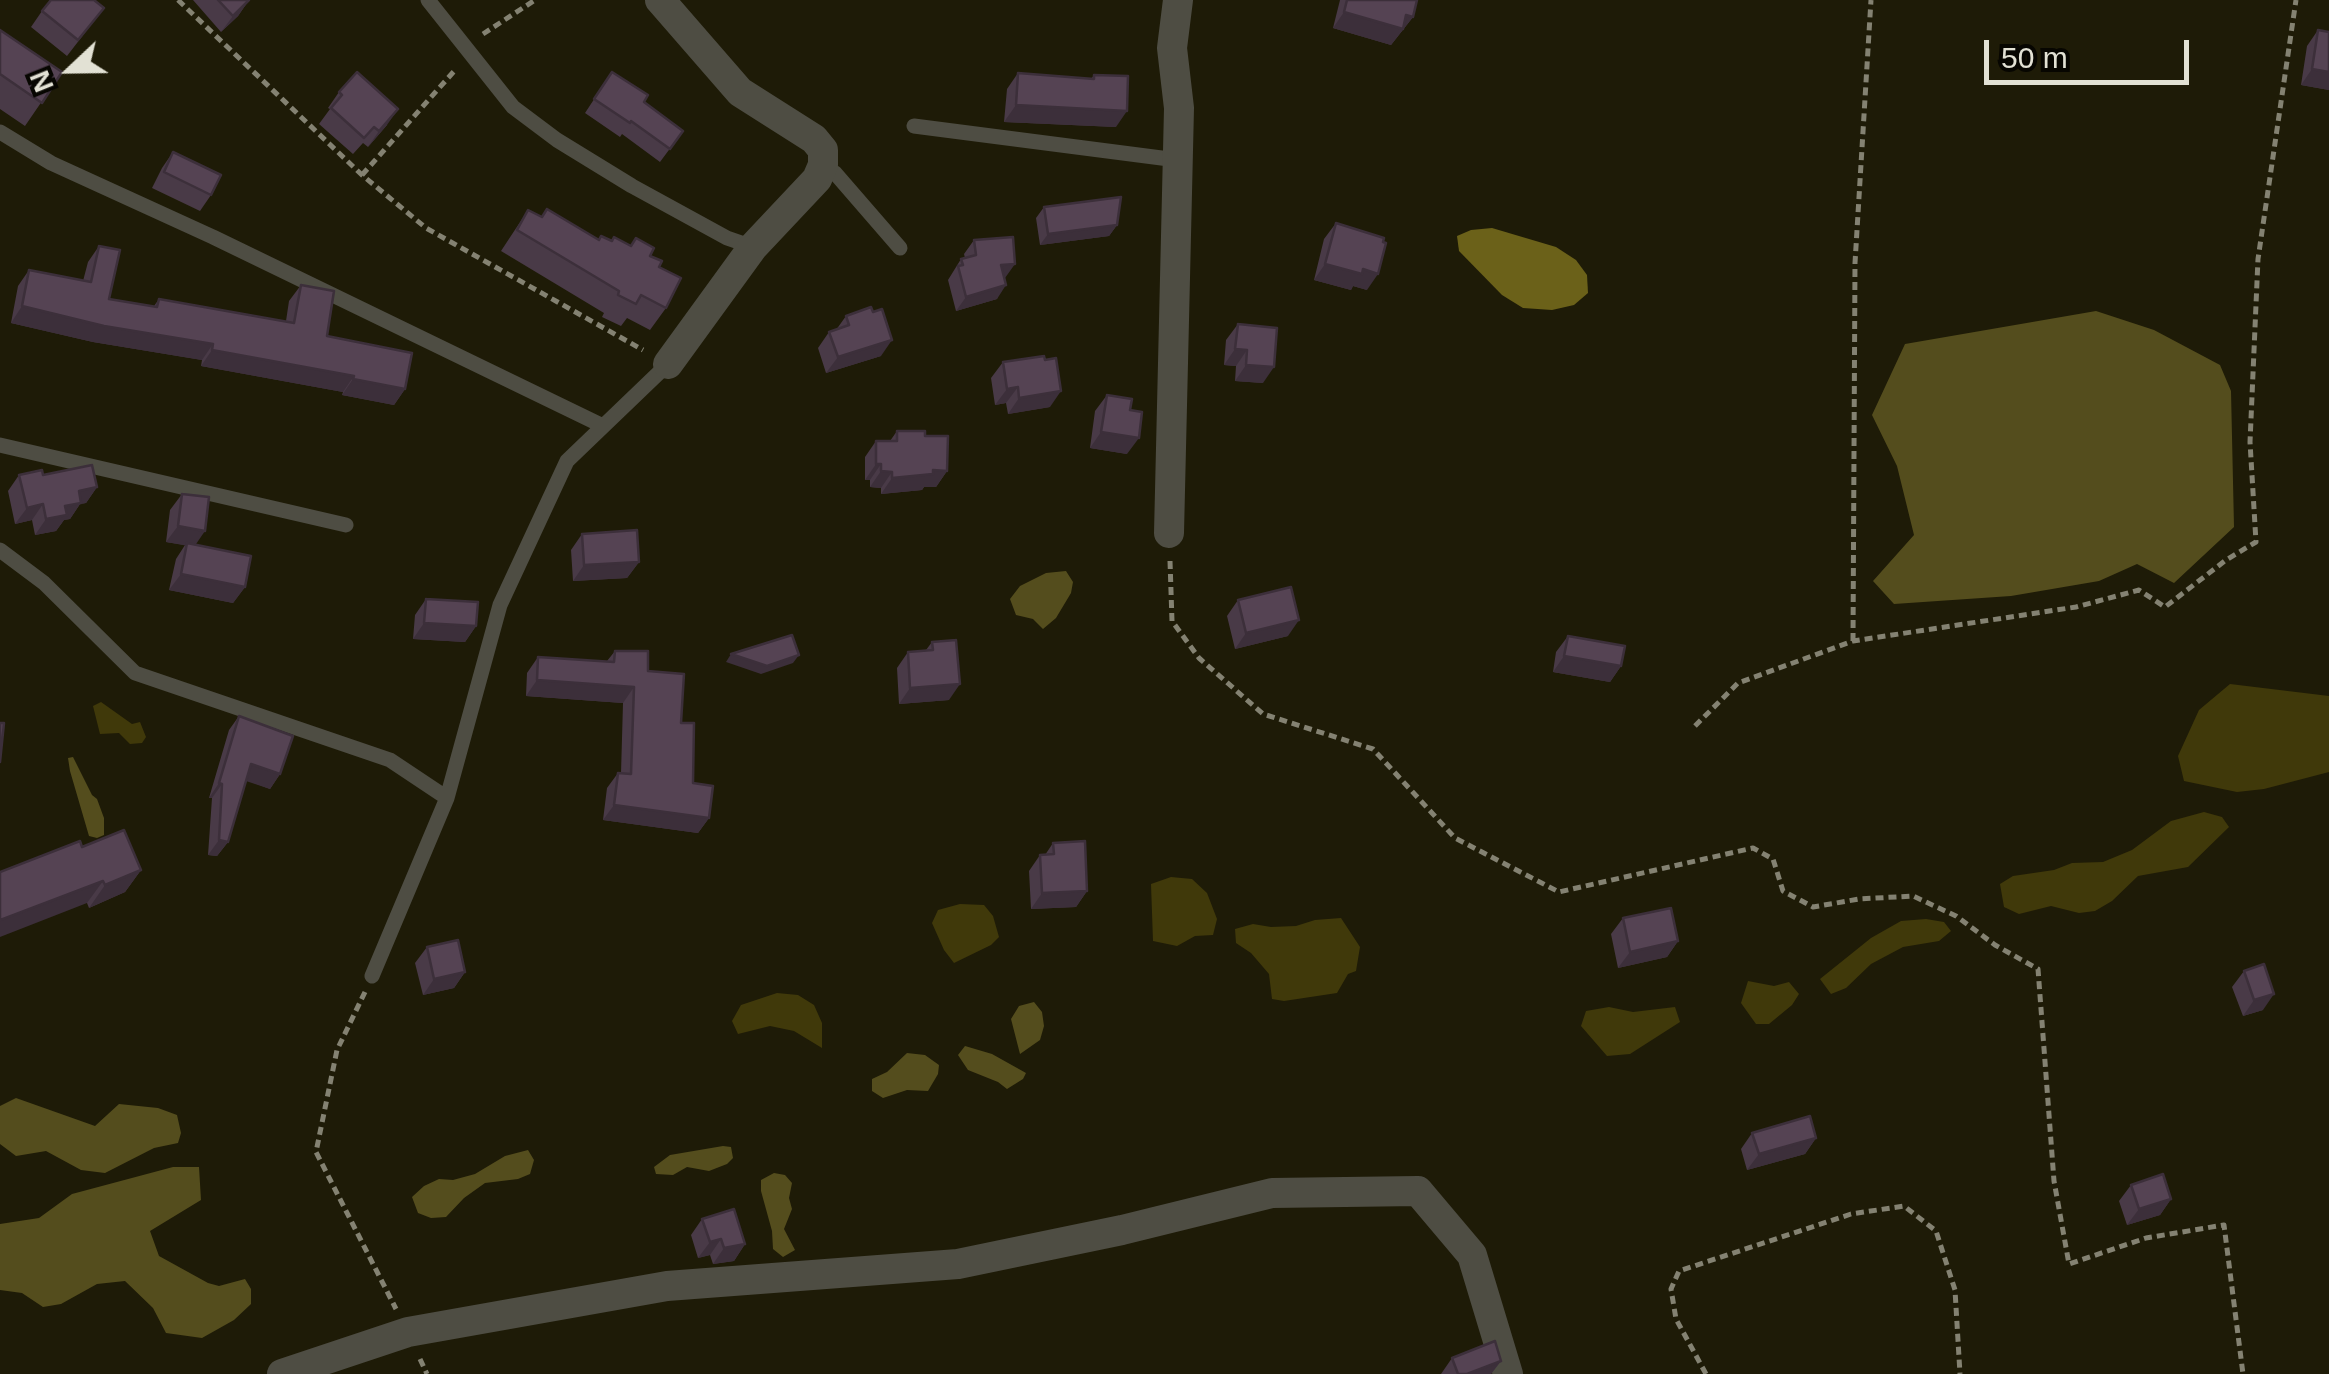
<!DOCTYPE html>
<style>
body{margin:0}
#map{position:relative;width:2329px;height:1374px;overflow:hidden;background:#1e1b07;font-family:Helvetica,sans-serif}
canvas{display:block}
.north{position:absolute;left:20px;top:20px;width:100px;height:100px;-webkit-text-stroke:8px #070601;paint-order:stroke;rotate:248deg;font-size:28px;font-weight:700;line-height:40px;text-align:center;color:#e2e1d4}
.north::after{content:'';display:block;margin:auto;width:35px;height:45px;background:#e2e1d4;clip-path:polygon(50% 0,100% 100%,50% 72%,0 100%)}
.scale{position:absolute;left:1984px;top:40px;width:205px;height:45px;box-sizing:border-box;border:5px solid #e2e1d4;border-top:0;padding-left:12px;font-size:30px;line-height:35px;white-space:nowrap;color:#e2e1d4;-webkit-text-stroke:8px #070601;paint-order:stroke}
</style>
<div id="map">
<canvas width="2329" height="1374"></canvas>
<div class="north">N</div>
<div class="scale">50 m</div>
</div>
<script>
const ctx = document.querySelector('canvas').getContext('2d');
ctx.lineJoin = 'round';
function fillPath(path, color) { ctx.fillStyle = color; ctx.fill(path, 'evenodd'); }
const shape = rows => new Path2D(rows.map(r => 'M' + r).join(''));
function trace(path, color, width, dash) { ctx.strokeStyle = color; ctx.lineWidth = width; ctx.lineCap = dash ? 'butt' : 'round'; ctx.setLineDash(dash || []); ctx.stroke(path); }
fillPath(shape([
 [2230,684,2329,696,2329,772,2264,789,2237,792,2184,781,2178,756,2199,710],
 [101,702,132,724,140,722,146,737,142,743,130,744,119,733,100,734,93,706],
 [2204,812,2222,817,2229,827,2188,867,2138,876,2112,901,2095,911,2079,913,2051,906,2019,914,2004,907,2000,884,2013,876,2054,870,2072,863,2103,862,2132,850,2171,821],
 [1171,877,1192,879,1207,893,1217,919,1213,935,1195,936,1177,946,1153,941,1151,884],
 [960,904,984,905,993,916,999,937,991,945,954,963,944,950,932,923,938,910],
 [1341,918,1360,947,1356,971,1348,974,1337,993,1284,1001,1272,999,1269,974,1251,953,1236,943,1235,929,1253,924,1271,927,1296,926,1315,920],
 [1926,919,1944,922,1951,931,1939,941,1903,947,1871,964,1846,988,1831,994,1820,979,1871,938,1901,921],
 [1748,981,1774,986,1789,982,1799,994,1792,1005,1769,1024,1756,1024,1741,1003],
 [777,993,798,995,814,1005,822,1023,822,1048,794,1031,770,1026,738,1034,732,1021,741,1005],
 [1609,1007,1633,1012,1675,1007,1680,1022,1630,1054,1607,1056,1581,1026,1586,1011]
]), '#40390a');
fillPath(shape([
 [2096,311,2154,330,2220,365,2231,391,2234,527,2174,583,2137,564,2099,581,2011,596,1894,604,1873,581,1914,535,1897,466,1872,415,1905,344],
 [1066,571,1073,582,1071,593,1056,618,1043,629,1033,619,1016,615,1010,599,1020,586,1046,573],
 [73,757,92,795,97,799,104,818,104,835,97,838,89,836,70,771,68,758],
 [1034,1002,1042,1012,1044,1026,1040,1040,1020,1054,1011,1019,1019,1006],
 [965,1046,992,1054,1026,1073,1023,1079,1007,1089,998,1082,968,1070,958,1055],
 [907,1053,925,1055,939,1065,938,1074,928,1091,907,1090,883,1098,872,1091,872,1079,887,1072],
 [16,1098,95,1126,119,1104,158,1108,177,1115,181,1133,178,1143,154,1148,105,1173,81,1170,46,1151,16,1156,0,1144,0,1106],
 [723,1146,731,1147,733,1158,727,1164,709,1171,687,1167,673,1175,656,1174,654,1167,670,1155],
 [528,1150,534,1160,530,1174,518,1179,485,1183,464,1198,446,1217,431,1218,418,1213,412,1197,424,1186,439,1179,453,1180,475,1174,505,1156],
 [173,1167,199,1167,201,1200,150,1231,159,1256,208,1283,219,1286,245,1279,251,1289,251,1304,234,1320,202,1338,166,1333,153,1308,125,1281,97,1284,61,1304,43,1307,22,1293,0,1290,0,1224,39,1218,72,1194],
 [774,1173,785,1175,792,1183,789,1198,792,1209,784,1229,795,1250,783,1257,773,1249,772,1231,761,1191,761,1180]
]), '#544d1d');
fillPath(shape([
 [1492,228,1556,247,1576,260,1587,275,1588,293,1574,305,1552,310,1523,308,1502,295,1459,251,1457,236,1471,230]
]), '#6b6119');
trace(shape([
 [178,0,362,175,426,228,643,350],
 [483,34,535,0],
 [362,175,456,69],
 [1170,561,1172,621,1199,658,1263,714,1373,749,1455,838,1559,892,1753,848,1773,859,1783,891,1813,907,1859,899,1913,896,1956,916,1995,945,2038,969,2054,1181,2069,1264,2146,1238,2224,1225,2243,1374],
 [1853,641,1855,263,1871,0],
 [1695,726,1738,683,1853,641,2076,607,2139,590,2165,607,2226,560,2256,542,2250,442,2258,259,2296,0],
 [365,992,337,1050,316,1152,396,1309],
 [420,1359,427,1374],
 [1706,1374,1676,1319,1671,1289,1679,1271,1851,1214,1904,1206,1936,1231,1955,1290,1960,1374]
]), '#848272', 5, [8, 5]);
trace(shape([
 [428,0,513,107,557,140,632,186,727,238,753,247],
 [914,126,1177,160],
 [0,132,51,163,213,237,603,426],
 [823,165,835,173,900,248],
 [0,445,346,525],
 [0,550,44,583,135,673,390,760,447,798],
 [372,976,447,798,500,605,567,461,668,364]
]), '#4e4d43', 15);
trace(shape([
 [660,0,740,92,814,139,823,150,823,165,817,179,753,247,668,364],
 [1169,533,1179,108,1172,48,1178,0],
 [282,1374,408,1332,667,1286,958,1264,1122,1230,1272,1193,1418,1191,1472,1255,1508,1374]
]), '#4e4d43', 30);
fillPath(shape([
 [193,0,249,0,238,16,221,32],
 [1340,0,1417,0,1413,17,1391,45,1333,28],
 [104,8,67,56,31,27,42,11],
 [0,30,62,72,25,126,0,109],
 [2318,30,2329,90,2301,85,2307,46],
 [612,72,644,102,683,131,660,162,622,134,620,137,585,113],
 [1018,73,1091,79,1094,75,1116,127,1004,122,1007,89],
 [339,92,387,125,368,147,363,143,353,154,319,124,330,109,328,108],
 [173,152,211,195,200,211,152,188,162,168],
 [1044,207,1117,225,1109,236,1040,245,1036,218],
 [528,210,541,217,598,240,611,241,630,246,636,238,659,267,666,308,650,330,627,318,621,326,602,317,604,313,501,251],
 [1336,223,1367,290,1353,286,1351,290,1314,280,1324,239],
 [974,240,1005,278,997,299,956,311,948,280,961,259,965,258,964,254],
 [99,246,109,299,154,306,159,299,286,321,289,301,301,285,327,336,405,389,394,405,342,395,343,392,201,366,202,360,93,342,11,323,18,286,29,270,83,281,88,262],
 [846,316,881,356,826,373,818,348,829,332,836,330],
 [1238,324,1263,383,1235,381,1236,366,1224,365,1226,340],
 [1003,362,1050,407,1008,414,1006,403,995,405,991,378],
 [1107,395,1127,454,1090,448,1095,411],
 [897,431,925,436,947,471,936,487,924,487,922,490,881,494,881,488,870,487,870,480,865,480,865,457,876,441,890,441],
 [19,475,43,475,97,487,86,503,80,504,70,519,64,520,56,531,35,535,32,520,15,524,8,491],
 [182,494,195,545,245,587,233,603,169,590,176,559,185,545,166,542,170,510],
 [582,534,639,562,627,578,573,581,571,550],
 [426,599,476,626,465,642,413,639,415,615],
 [1238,600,1288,636,1235,649,1227,616],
 [1568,636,1621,666,1610,682,1553,672,1556,652],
 [932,642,949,700,899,704,897,668,908,652,926,650],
 [615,651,648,671,681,723,693,783,709,818,698,833,603,820,607,788,618,773,621,773,623,703,526,696,527,673,538,657,607,661],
 [239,716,280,774,270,789,246,780,228,842,217,856,208,855,212,798,209,798,229,730],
 [1053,843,1087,891,1076,907,1031,909,1029,871,1040,855,1045,855],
 [82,847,141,870,125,892,89,908,87,903],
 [1623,918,1678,941,1667,957,1618,968,1611,934],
 [427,947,465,972,454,988,423,995,415,963],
 [2244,971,2263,1010,2243,1016,2232,987],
 [1752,1133,1816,1138,1805,1154,1747,1170,1741,1149],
 [2131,1185,2171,1199,2160,1215,2127,1225,2119,1201],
 [702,1219,745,1244,734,1261,713,1264,710,1255,698,1258,691,1235],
 [1452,1358,1501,1361,1491,1374,1441,1374]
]), '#493a47');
fillPath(shape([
 [249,0,238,16,221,32,233,16],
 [1344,12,1406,15,1413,17,1391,45,1333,28],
 [2312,69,2329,72,2329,90,2301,85],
 [1016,105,1127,111,1116,127,1004,122],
 [398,109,387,125,368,147,379,131],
 [1117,225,1109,236,1040,245,1048,234],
 [1015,264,1005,278,1001,265],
 [1325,264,1363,269,1378,274,1367,290,1353,286,1351,290,1314,280],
 [1006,285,997,299,956,311,966,297],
 [22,306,213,344,202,360,93,342,11,323],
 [892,340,881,356,826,373,838,357],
 [1235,349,1247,350,1236,366,1224,365],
 [212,350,354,376,343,392,201,366],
 [1246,365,1274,367,1263,383,1235,381],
 [353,379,405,389,394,405,342,395],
 [1018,387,1006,403,995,405,1007,389],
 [1061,391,1050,407,1008,414,1019,398],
 [1101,432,1139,438,1127,454,1090,448],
 [876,464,881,464,870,480,865,480],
 [933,470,947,471,936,487,924,487,922,490,881,494,892,478],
 [881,471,892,472,881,488,870,487],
 [97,487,86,503,80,504,70,519,64,520,56,531,35,535,46,519,79,491],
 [43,504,32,520,15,524,27,508],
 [178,526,205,531,194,547,166,542],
 [639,562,627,578,573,581,584,565],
 [181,574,245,587,233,603,169,590],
 [1299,620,1288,636,1235,649,1246,633],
 [424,623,476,626,465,642,413,639],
 [731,654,799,655,793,663,761,674,726,662],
 [1564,656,1621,666,1610,682,1553,672],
 [537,680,634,687,623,703,526,696],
 [960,684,949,700,899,704,910,688],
 [251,764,280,774,270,789,240,779],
 [219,783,222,784,212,798,209,798],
 [614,805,709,818,698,833,603,820],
 [219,840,228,842,217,856,208,855],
 [141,870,125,892,89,908,105,885],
 [103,881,87,903,0,937,0,920],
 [1087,891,1076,907,1031,909,1042,893],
 [1678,941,1667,957,1618,968,1630,952],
 [465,972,454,988,423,995,434,979],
 [2274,994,2263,1010,2243,1016,2254,1000],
 [1816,1138,1805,1154,1747,1170,1759,1154],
 [2171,1199,2160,1215,2127,1225,2139,1209],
 [721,1239,710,1255,698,1258,710,1242],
 [745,1244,734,1261,713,1264,724,1248],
 [1501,1361,1491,1374,1467,1374]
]), '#3c2f3a');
const building = shape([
 [51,0,94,0,104,8,78,40,42,11,51,0],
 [218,0,249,0,233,16,218,0],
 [1347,0,1417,0,1413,17,1406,15,1403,29,1344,12,1347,0],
 [0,30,62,72,42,103,0,74,0,30],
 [2318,30,2329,32,2329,72,2312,69,2318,30],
 [357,72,398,109,379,131,374,127,364,138,331,108,342,95,339,92,357,72],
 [612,72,648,95,644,102,683,131,670,149,631,121,630,123,594,99,612,72],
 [1018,73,1094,79,1094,75,1128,76,1127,111,1016,105,1018,73],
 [173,152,221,175,211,195,164,172,173,152],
 [1121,197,1117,225,1048,234,1044,207,1121,197],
 [547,209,599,240,601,236,612,241,614,237,631,246,636,238,654,248,650,256,662,261,659,267,681,278,666,308,641,295,636,304,618,295,619,291,517,230,528,210,542,217,547,209],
 [1336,223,1384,238,1383,242,1386,243,1378,274,1363,269,1362,274,1325,264,1336,223],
 [1013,237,1015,264,1001,265,1006,285,966,297,958,266,963,265,961,259,976,255,974,240,1013,237],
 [99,246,120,250,109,299,157,307,159,299,294,323,301,285,334,291,327,336,412,353,405,389,353,379,354,376,212,350,213,344,104,326,22,306,29,270,91,282,99,246],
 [871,307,873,312,882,309,892,340,838,357,829,332,849,325,846,316,871,307],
 [1238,324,1277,328,1274,367,1246,365,1247,350,1235,349,1238,324],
 [1044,356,1045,360,1056,358,1061,391,1019,398,1018,387,1007,389,1003,362,1044,356],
 [1107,395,1132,399,1130,410,1142,412,1139,438,1101,432,1107,395],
 [897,431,925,431,925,436,948,436,947,471,933,470,933,474,892,478,892,472,881,471,881,464,876,464,876,441,897,441,897,431],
 [92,465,97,487,79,491,81,503,65,506,67,515,46,519,43,504,27,508,19,475,42,470,43,475,92,465],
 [182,494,209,497,205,531,178,526,182,494],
 [637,530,639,562,584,565,582,534,637,530],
 [187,543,251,556,245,587,181,574,187,543],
 [1291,587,1299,620,1246,633,1238,600,1291,587],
 [426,599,478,602,476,626,424,623,426,599],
 [792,635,799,655,767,666,731,654,792,635],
 [1568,636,1625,646,1621,666,1564,656,1568,636],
 [956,640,960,684,910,688,908,652,933,650,932,642,956,640],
 [615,651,648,651,648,671,684,674,681,723,694,723,693,783,713,786,709,818,614,805,618,773,631,774,634,687,537,680,538,657,614,662,615,651],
 [239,716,293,736,280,774,251,764,228,842,219,840,222,784,219,783,239,716],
 [0,723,4,723,0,762,0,723],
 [124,830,141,870,105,885,103,881,0,920,0,872,80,841,82,847,124,830],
 [1085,841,1087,891,1042,893,1040,855,1054,854,1053,843,1085,841],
 [1671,908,1678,941,1630,952,1623,918,1671,908],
 [458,940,465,972,434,979,427,947,458,940],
 [2264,964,2274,994,2254,1000,2244,971,2264,964],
 [1810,1116,1816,1138,1759,1154,1752,1133,1810,1116],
 [2163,1174,2171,1199,2139,1209,2131,1185,2163,1174],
 [734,1209,745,1244,724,1248,721,1239,710,1242,702,1219,734,1209],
 [1495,1341,1501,1361,1467,1374,1458,1374,1452,1358,1495,1341]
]);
fillPath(building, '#554353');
trace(building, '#3c2f3a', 2.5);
</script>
